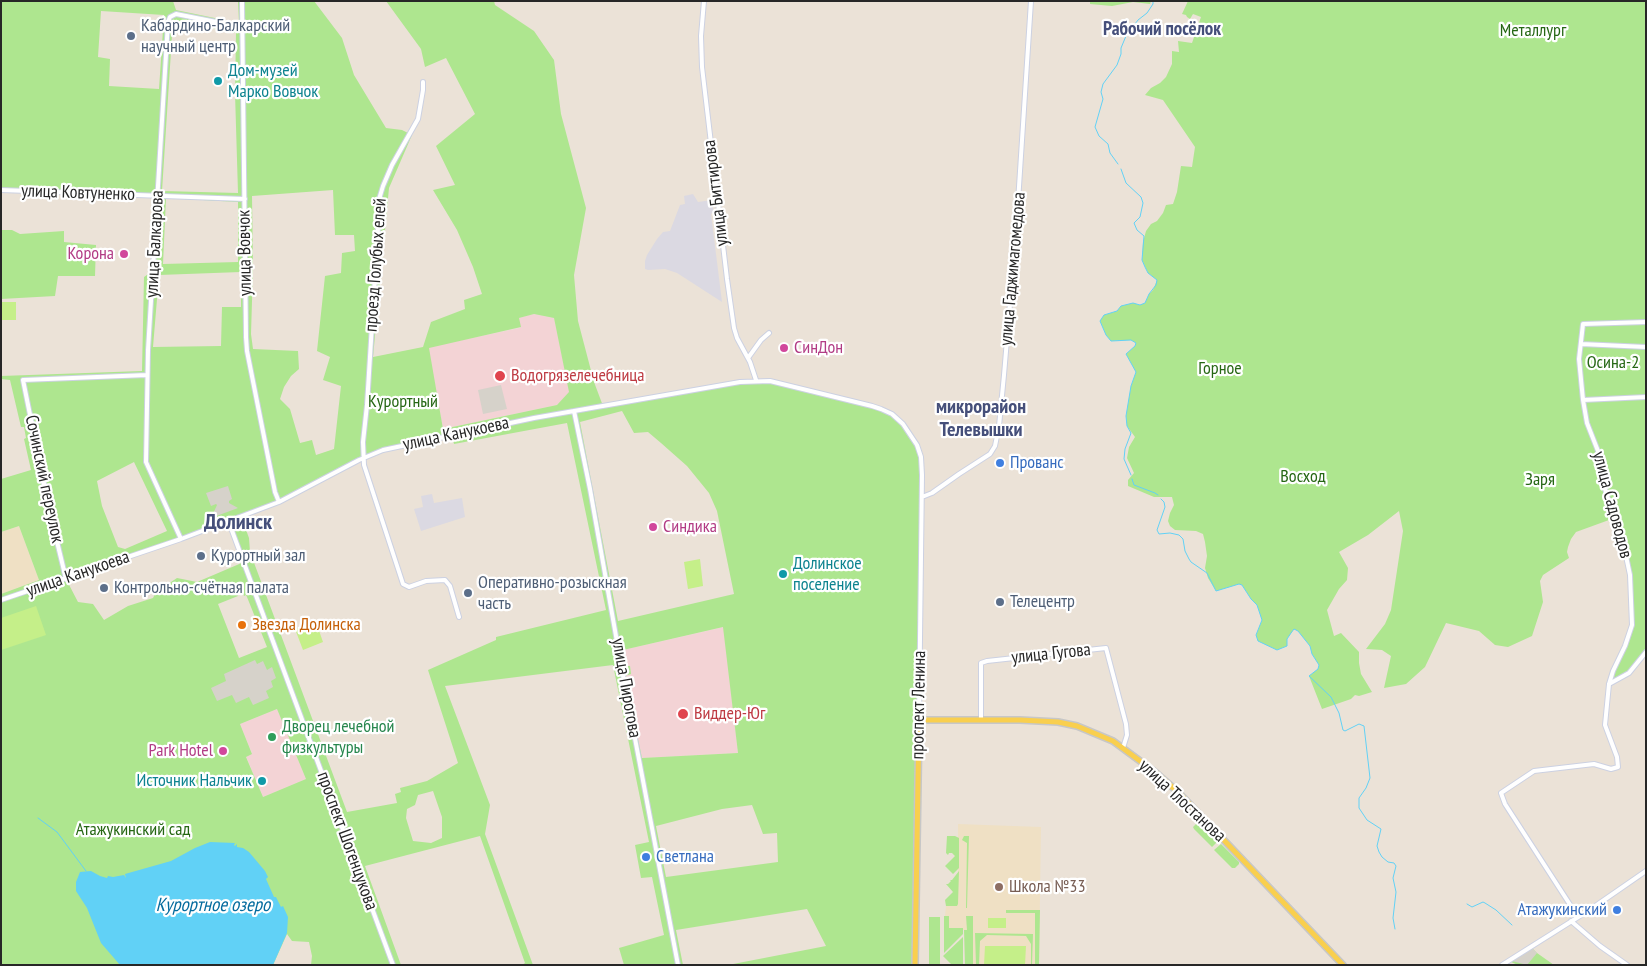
<!DOCTYPE html>
<meta charset="utf-8">
<style>
body{margin:0}
#map{position:relative;width:1647px;height:966px;overflow:hidden;background:#ebe2d7;font-family:"PT Sans Narrow",sans-serif}
canvas{display:block}
.frame{position:absolute;inset:0;border:2px solid #272727;pointer-events:none}
</style>
<div id="map">
<canvas width="1647" height="966"></canvas>
<div class="frame"></div>
</div>
<script>
const ctx = document.querySelector('canvas').getContext('2d');
ctx.lineJoin = 'round';
function fillPath(path, color) { ctx.fillStyle = color; ctx.fill(path, 'evenodd'); }
const shape = rows => new Path2D(rows.map(r => 'M' + r).join(''));
function trace(path, color, width, dash) { ctx.strokeStyle = color; ctx.lineWidth = width; ctx.lineCap = dash ? 'butt' : 'round'; ctx.setLineDash(dash || []); ctx.stroke(path); }
function write(font, color, halo, rows, align = 'center') {
  ctx.font = font + ' "PT Sans Narrow",sans-serif'; ctx.lineWidth = 4.5; ctx.setLineDash([]); ctx.textBaseline = 'middle'; ctx.strokeStyle = halo; ctx.fillStyle = color; for (const [text, x, y, turn = 0] of rows) {
    ctx.save(); ctx.translate(x, y); ctx.rotate((+turn || 0) * Math.PI / 180); ctx.textAlign = isNaN(turn) ? turn : align; if (halo) ctx.strokeText(text, 0, 0); ctx.fillText(text, 0, 0); ctx.restore();
  }
}
fillPath(shape([
 [693,194,698,202,712,200,714,212,711,214,722,302,677,273,665,269,648,270,645,269,645,261,647,255,657,239,663,232,670,231,680,205,685,204,684,196],
 [432,494,434,503,462,498,465,517,421,531,414,509,423,507,421,496]
]), '#dbd9e2');
fillPath(shape([
 [19,526,39,580,1,594,1,532],
 [958,824,1041,827,1039,965,967,965,967,930,963,930,962,928,949,928,945,916,946,906,958,904]
]), '#efe0c4');
fillPath(shape([
 [534,314,554,318,570,392,557,405,443,429,428,347,520,328,518,318],
 [724,627,738,753,642,758,625,676,631,674,630,666,625,666,623,650],
 [277,709,306,779,263,797,246,756,252,753,240,724]
]), '#f3d3d5');
fillPath(shape([
 [1,1,173,1,176,10,239,23,238,1,314,1,342,38,354,75,386,128,402,130,412,135,389,188,373,357,423,347,431,322,465,309,464,300,482,294,473,267,457,230,433,190,455,185,436,146,475,114,446,58,425,67,421,49,386,1,494,1,495,5,534,31,554,60,561,114,586,208,574,275,578,321,594,382,603,406,691,390,763,380,872,406,892,414,912,436,921,457,915,965,728,965,826,946,807,909,676,930,683,965,624,965,619,948,664,935,652,877,641,878,635,845,649,842,613,665,445,686,490,805,485,834,533,965,522,965,525,963,480,836,365,866,401,965,311,965,312,956,309,942,292,941,287,934,273,965,1,965,1,594,39,580,19,526,1,532,1,479,31,470,24,439,26,438,24,427,21,427,10,380,1,379,1,376,142,371,144,277,154,270,158,195,1,190],
 [101,11,164,15,159,89,109,86,110,59,98,57],
 [173,20,236,33,235,93,238,193,162,191],
 [333,190,335,235,354,235,355,251,342,253,341,273,325,276,317,351,330,357,323,380,341,386,334,449,316,455,312,440,300,443,290,409,280,399,284,387,291,376,299,369,298,351,253,349,251,334,253,268,252,196],
 [166,198,238,202,238,262,163,264],
 [241,272,241,307,222,307,221,346,153,347,159,275],
 [534,314,554,318,569,392,557,405,443,429,429,348,521,327,519,318],
 [622,411,634,433,648,432,661,443,687,466,709,493,717,511,734,594,618,621,580,422],
 [567,423,606,610,496,637,496,640,428,670,458,763,427,781,400,788,401,792,395,794,397,803,347,812,250,552,249,538,241,516,279,502,374,453,452,435,454,444],
 [134,462,167,531,125,549,118,547,102,506,97,481],
 [228,520,244,562,197,582,177,578,156,592,153,598,128,606,104,620,93,604,78,602,66,579],
 [242,591,244,596,246,595,247,597,267,647,239,658,218,604,238,596,237,593],
 [723,627,738,753,642,758,625,676,631,674,630,666,625,666,623,650],
 [277,709,306,779,263,797,246,757,252,754,240,724],
 [433,791,442,817,442,838,431,843,413,841,406,818,407,809,415,805,418,795],
 [752,805,763,834,777,833,778,862,666,877,656,826,722,809],
 [1090,1,1151,1,1150,4,1133,2,1112,6,1090,4],
 [1188,1,1646,1,1646,658,1644,655,1629,673,1609,684,1632,625,1630,575,1627,556,1614,520,1609,520,1576,532,1571,539,1568,547,1567,552,1569,558,1543,575,1540,581,1543,602,1532,636,1508,647,1495,645,1479,631,1446,623,1425,667,1406,684,1384,688,1391,656,1382,650,1366,649,1385,624,1391,610,1403,531,1399,511,1368,535,1339,552,1348,568,1347,580,1339,589,1327,610,1334,636,1341,633,1359,652,1359,663,1361,674,1372,692,1359,696,1355,695,1351,699,1322,709,1309,676,1318,669,1319,665,1312,654,1310,646,1298,631,1294,629,1287,639,1287,646,1277,650,1258,641,1256,635,1262,620,1257,605,1251,599,1242,585,1239,584,1216,591,1208,578,1205,568,1207,556,1205,542,1203,534,1196,531,1175,530,1170,526,1168,521,1170,513,1174,505,1172,497,1154,497,1128,486,1128,480,1134,473,1127,458,1129,447,1135,437,1127,426,1126,416,1131,386,1136,372,1126,354,1135,346,1136,343,1131,340,1111,341,1106,335,1100,321,1104,315,1117,311,1121,306,1133,303,1140,305,1145,303,1149,294,1153,290,1157,280,1148,273,1142,260,1143,242,1146,231,1151,224,1157,221,1163,213,1166,205,1173,204,1177,192,1181,166,1192,167,1195,147,1163,100,1145,95,1151,88,1160,83,1166,77,1172,64,1172,51,1179,52,1178,41,1192,43,1201,17,1193,14,1190,19,1187,17,1186,15,1182,14],
 [1,230,12,230,20,234,64,231,64,242,96,245,95,276,58,276,55,296,1,299],
 [1198,822,1218,841,1212,847,1194,829,1193,827],
 [947,836,955,836,959,838,959,868,953,874,945,866,955,856,952,853,949,853,948,855,946,853],
 [964,836,969,836,967,908,966,908,967,843,962,840],
 [1221,844,1239,862,1239,864,1235,868,1232,868,1214,850],
 [959,871,958,904,957,906,946,906,945,900,953,892,946,884,948,884,951,881,950,880,952,880],
 [1006,910,1040,910,1039,965,1035,965,1035,913,1006,913],
 [944,916,949,916,949,928,963,928,963,934,944,953],
 [966,916,973,916,973,965,965,965,964,930,967,930],
 [929,917,940,917,940,965,929,965],
 [975,933,1033,934,1032,965,1031,965,1031,944,1026,936,987,935,980,941,979,965,976,965],
 [963,937,963,965,952,965,943,956],
 [1532,948,1537,953,1554,965,1518,965,1511,962]
]), '#aee68f');
fillPath(shape([
 [1,302,16,302,16,320,1,320],
 [700,559,703,586,688,589,684,562],
 [36,606,46,635,1,650,1,618],
 [316,622,323,642,303,650,295,629],
 [691,850,693,861,677,864,675,853],
 [988,918,1006,918,1006,928,988,928],
 [985,946,1026,946,1025,965,984,965]
]), '#c5ef89');
fillPath(shape([
 [501,385,507,409,483,414,478,390],
 [228,486,232,499,229,501,229,503,238,508,211,518,217,505,216,504,211,506,206,493],
 [255,660,257,664,263,661,267,670,272,667,276,678,271,681,273,687,266,691,269,698,253,705,249,697,236,703,232,695,217,701,211,688,226,681,224,674],
 [1532,948,1537,953,1527,965,1512,961]
]), '#d6d2ca');
fillPath(shape([
 [210,842,235,843,234,845,235,846,237,844,237,847,243,848,249,852,265,871,268,877,266,879,274,897,276,897,281,907,283,906,288,917,287,933,273,965,120,965,101,943,87,908,76,891,76,882,80,872,91,871,100,876,107,878,108,876,113,877,124,875,126,878,125,874,171,861,195,848]
]), '#61d1f6');
trace(shape([
 [1118,164,1110,153,1108,144,1099,136,1095,127,1103,99,1101,92,1103,84,1117,65,1121,54,1121,48,1126,36,1138,20,1147,13,1153,4,1153,1],
 [1121,169,1126,183,1141,197,1143,203,1140,217,1134,223,1137,230,1144,236,1142,260,1145,267,1148,273,1157,280,1156,285,1149,294,1145,303,1140,305,1133,303,1121,306,1117,311,1104,315,1100,321,1106,335,1111,341,1131,340,1136,343,1135,346,1126,354,1136,372,1131,386,1126,416,1127,426,1131,433,1125,449,1124,459,1131,475],
 [1132,479,1134,485,1155,493,1158,495],
 [1161,499,1164,502,1165,507,1157,530,1159,534,1170,533,1179,535,1183,539,1185,551,1189,559,1191,562,1207,573,1216,591,1239,584,1242,585,1251,599,1257,605,1262,620,1256,635,1258,641,1277,650,1287,646,1287,639,1291,633,1294,629,1298,631,1310,646,1312,654,1319,665,1318,669,1309,676,1331,697,1339,713,1343,730,1345,731,1359,724,1364,726,1370,778,1366,788,1359,798,1359,808,1367,820,1381,829,1377,846,1379,852,1382,857,1388,862,1394,863,1396,866,1393,878,1396,892,1393,918,1395,929],
 [38,818,57,832,86,871],
 [1467,904,1472,907,1483,902,1485,903,1496,910,1512,925]
]), '#61d1f6', 1);
const minor = shape([
 [242,1,246,337,247,351,275,492,279,502],
 [704,1,701,36,702,67,727,279,734,328,737,338,750,362,756,380],
 [423,82,423,90,418,119,392,165,383,186,380,196,367,405,363,442,364,465,403,584,409,587,426,581,445,580,450,586,459,617],
 [1,190,245,199],
 [1581,344,1646,347],
 [748,358,761,340,769,333],
 [1583,400,1646,397],
 [574,411,590,489,622,670,678,965],
 [922,497,932,493,959,474,990,454,995,446,999,426,1004,375,1016,233,1031,1],
 [228,520,393,965],
 [181,539,146,462,148,350,168,22,170,17,176,14,242,27],
 [66,579,48,504,23,380,147,375],
 [1,600,181,539,279,502,359,460,383,450,534,418,740,382,770,381,872,406,881,409,892,414,903,424,917,445,921,457,922,475,919,720],
 [1609,684,1629,673,1646,652],
 [981,720,981,663,987,661,1106,648,1126,724,1127,735,1123,748],
 [1578,917,1505,804,1501,793,1534,771,1594,764,1611,769,1618,767,1617,757,1605,725,1609,684,1613,671,1625,646,1632,625,1630,575,1623,542,1614,519,1603,482,1598,451,1587,423,1583,400,1579,359,1583,324,1646,322],
 [1571,921,1600,946,1627,965],
 [1502,965,1591,909,1646,871]
]);
const major = shape([
 [915,965,919,720,1020,720,1058,722,1077,726,1113,741,1155,772,1178,792,1343,965]
]);
trace(minor, '#ccd1e2', 6);
trace(major, '#c7c7c7', 8);
trace(minor, '#fff', 4);
trace(major, '#f9cf4e', 5);
for (const [x, y, r, color] of [
 [131,36,5,"#5c6f8a"],
 [218,81,5,"#0f9aa8"],
 [124,254,5,"#d1479c"],
 [784,348,5,"#d1479c"],
 [500,376,6,"#e0444e"],
 [1000,463,5,"#3f7fe0"],
 [653,527,5,"#d1479c"],
 [201,556,5,"#5c6f8a"],
 [783,574,5,"#0f9aa8"],
 [104,588,5,"#5c6f8a"],
 [468,593,5,"#5c6f8a"],
 [1000,602,5,"#5c6f8a"],
 [242,625,5,"#e8710a"],
 [683,714,6,"#e0444e"],
 [272,737,5,"#2e9e5b"],
 [223,751,5,"#d1479c"],
 [262,781,5,"#0f9aa8"],
 [646,857,5,"#3f7fe0"],
 [999,887,5,"#8d6e63"],
 [1617,910,5,"#3f7fe0"]
]) { const dot = new Path2D(); dot.arc(x, y, r, 0, 2 * Math.PI); ctx.fillStyle = color; ctx.fill(dot); trace(dot, '#fff', 2); }
write('18px', '#4e5e75', '#fff', [
 ["Кабардино-Балкарский",141,26],
 ["научный центр",141,47],
 ["Курортный зал",211,556],
 ["Оперативно-розыскная",478,583],
 ["часть",478,604],
 ["Контрольно-счётная палата",114,588],
 ["Телецентр",1010,602]
], 'left');
write('18px', '#266714', '#fff', [
 ["Металлург",1533,31],
 ["Осина-2",1613,363],
 ["Горное",1220,369],
 ["Курортный",403,402],
 ["Восход",1303,477],
 ["Заря",1540,480],
 ["Атажукинский сад",133,830]
]);
write('18px', '#0d838f', '#fff', [
 ["Дом-музей",228,71],
 ["Марко Вовчок",228,92],
 ["Долинское",793,564],
 ["поселение",793,585],
 ["Источник Нальчик",252,781,"right"]
], 'left');
write('18px', '#272727', '#fff', [
 ["улица Ковтуненко",78,193,2],
 ["улица Биттирова",716,193,-97],
 ["улица Балкарова",155,244,-87],
 ["улица Вовчок",245,253,-91],
 ["проезд Голубых елей",376,265,-86],
 ["улица Гаджимагомедова",1013,269,-85],
 ["улица Канукоева",456,434,-12],
 ["Сочинский переулок",44,479,78],
 ["улица Садоводов",1612,505,75],
 ["улица Канукоева",78,574,-19],
 ["улица Гугова",1051,654,-6],
 ["улица Пирогова",626,688,80],
 ["проспект Ленина",919,705,-89],
 ["улица Тлостанова",1182,801,43],
 ["проспект Шогенцукова",347,841,70]
]);
write('18px', '#b23c85', '#fff', [
 ["Корона",114,254],
 ["СинДон",794,348,"left"],
 ["Синдика",663,527,"left"],
 ["Park Hotel",213,751]
], 'right');
write('18px', '#be3a42', '#fff', [
 ["Водогрязелечебница",511,376],
 ["Виддер-Юг",694,714]
], 'left');
write('18px', '#366cbe', '#fff', [
 ["Прованс",1010,463],
 ["Светлана",656,857],
 ["Атажукинский",1607,910,"right"]
], 'left');
write('18px', '#c56008', '#fff', [
 ["Звезда Долинска",252,625]
], 'left');
write('18px', '#27864d', '#fff', [
 ["Дворец лечебной",282,727],
 ["физкультуры",282,748]
], 'left');
write('18px', '#785e54', '#fff', [
 ["Школа №33",1009,887]
], 'left');
write('bold 19px', '#454f7a', '#fff', [
 ["Рабочий посёлок",1162,30]
]);
write('italic 19px', '#046b9e', '#fff', [
 ["Курортное озеро",213,906]
]);
write('bold 20px', '#454f7a', '#fff', [
 ["микрорайон",981,407],
 ["Телевышки",981,430]
]);
write('bold 22px', '#454f7a', '#fff', [
 ["Долинск",238,523]
]);
</script>
